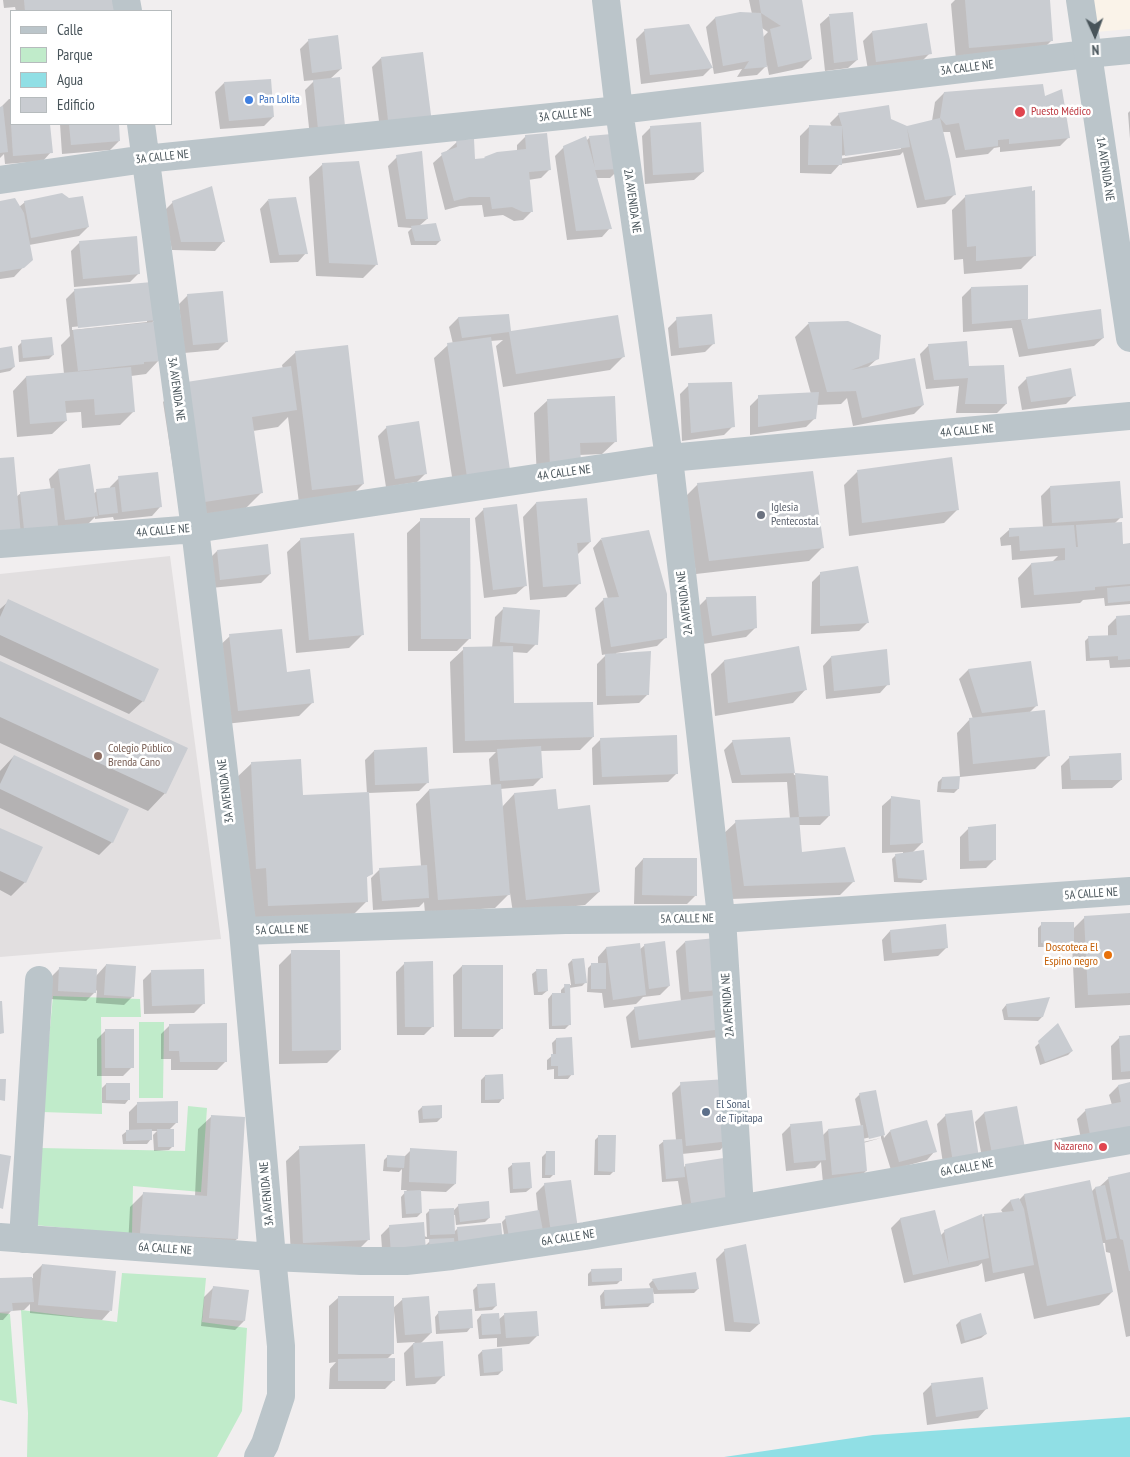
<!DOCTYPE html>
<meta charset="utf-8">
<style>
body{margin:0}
#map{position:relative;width:1130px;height:1457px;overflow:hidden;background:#f1eeef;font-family:"PT Sans Narrow",sans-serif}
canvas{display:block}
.legend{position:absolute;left:10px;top:10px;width:162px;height:115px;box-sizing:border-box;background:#fff;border:1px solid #b6bbbd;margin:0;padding:6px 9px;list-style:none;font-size:15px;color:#48545a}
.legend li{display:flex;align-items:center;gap:10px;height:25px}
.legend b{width:25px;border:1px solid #b6bbbd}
.north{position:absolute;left:1070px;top:10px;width:50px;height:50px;-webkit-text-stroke:4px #fff;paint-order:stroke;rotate:178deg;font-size:14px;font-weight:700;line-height:20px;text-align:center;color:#48545a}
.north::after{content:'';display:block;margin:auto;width:18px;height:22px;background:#48545a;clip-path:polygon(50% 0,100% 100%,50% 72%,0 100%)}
</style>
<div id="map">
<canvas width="1130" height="1457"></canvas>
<ul class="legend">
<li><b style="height:6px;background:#bbc5ca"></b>Calle</li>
<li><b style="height:14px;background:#c0ebca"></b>Parque</li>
<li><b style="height:14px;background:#90dfe5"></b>Agua</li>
<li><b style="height:14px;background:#c9ccd1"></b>Edificio</li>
</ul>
<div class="north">N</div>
</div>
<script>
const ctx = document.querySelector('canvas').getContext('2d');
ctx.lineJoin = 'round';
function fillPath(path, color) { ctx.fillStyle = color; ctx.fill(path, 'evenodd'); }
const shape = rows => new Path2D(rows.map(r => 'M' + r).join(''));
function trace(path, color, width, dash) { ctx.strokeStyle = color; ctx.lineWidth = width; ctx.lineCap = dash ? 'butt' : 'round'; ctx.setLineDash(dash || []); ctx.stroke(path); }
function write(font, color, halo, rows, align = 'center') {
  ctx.font = font + ' "PT Sans Narrow",sans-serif'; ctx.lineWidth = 5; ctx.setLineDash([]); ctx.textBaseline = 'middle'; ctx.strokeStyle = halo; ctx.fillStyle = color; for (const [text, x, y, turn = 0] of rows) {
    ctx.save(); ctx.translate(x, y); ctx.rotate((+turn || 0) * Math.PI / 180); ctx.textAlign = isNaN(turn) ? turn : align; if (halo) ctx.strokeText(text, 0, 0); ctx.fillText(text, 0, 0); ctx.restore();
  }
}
fillPath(shape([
 [1082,0,1130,0,1130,29,1085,33]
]), '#faf3e9');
fillPath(shape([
 [170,556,221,939,0,957,0,574]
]), '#e2dfe0');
fillPath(shape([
 [53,996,140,999,141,1017,101,1017,102,1114,42,1112],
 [139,1022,164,1022,163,1098,139,1098],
 [188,1106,207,1108,201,1192,133,1186,132,1234,34,1225,41,1148,185,1151],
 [122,1273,206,1278,202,1322,247,1328,242,1411,217,1457,27,1457,28,1413,21,1310,117,1322],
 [0,1313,10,1314,17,1404,0,1400]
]), '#c0ebca');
fillPath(shape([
 [1130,1417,1130,1457,724,1457,873,1435]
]), '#90dfe5');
fillPath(shape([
 [3,0,115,0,116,11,16,11,15,7,4,8],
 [749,0,801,0,811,59,802,68,769,75,767,65,757,75,737,77,742,69,714,74,706,27,715,18,752,14],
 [762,28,768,32,763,37],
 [955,0,1049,0,1052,40,1039,53,956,60,951,4],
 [829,16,857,60,848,68,825,71,820,24],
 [645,30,711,68,703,76,641,84,636,39],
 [872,32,930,53,921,62,868,70,863,41],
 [309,40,341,69,330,79,335,135,310,137,305,90,315,80,304,81,300,49],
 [381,58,430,123,380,129,372,67],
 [224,83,273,117,264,126,220,129,215,92],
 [944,93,1044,98,1069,137,1060,146,1000,152,1000,147,994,148,988,154,956,158,950,132,942,132,954,195,945,204,917,208,903,152,900,155,840,164,831,174,800,173,800,136,809,127,832,127,830,123,839,114,890,120,907,127,932,121,935,102],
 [901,147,901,149,839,159,839,156],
 [9,99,11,99,11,124,49,124,51,152,43,161,5,164,4,154,0,158,0,108],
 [1130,111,1130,139,1128,113],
 [60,124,118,124,119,141,110,150,62,154],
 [651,127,703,172,694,180,645,184,642,136],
 [526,136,550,169,541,178,528,180,532,211,523,220,514,221,503,215,484,217,482,205,460,206,445,210,433,163,442,155,448,150,457,142,474,160,483,160,485,158,517,151,517,145],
 [590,137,619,169,610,178,596,178,610,228,602,237,567,240,555,156,564,147,586,141],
 [397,157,427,219,419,226,440,241,436,245,411,245,408,232,412,228,398,227,388,166],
 [323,164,376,265,363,278,316,276,309,177],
 [966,196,1035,255,1021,269,964,274,963,259,954,260,952,210],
 [268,200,306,253,298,262,270,263,260,209],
 [0,202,19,207,25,202,88,227,79,236,29,245,31,259,14,277,0,279],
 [173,202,223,242,215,251,172,250,164,211],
 [80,242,139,273,130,282,74,287,71,251],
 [1027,286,1027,321,1103,338,1094,346,1019,357,1012,328,963,332,962,297,971,288],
 [75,290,155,319,151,324,159,360,146,374,131,376,134,411,120,425,82,428,81,412,65,413,66,421,52,434,17,437,13,391,26,377,64,374,61,345,70,336,66,299],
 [147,320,147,322,72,330,72,327],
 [188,295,227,341,218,350,184,353,179,304],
 [508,315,510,332,623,357,610,370,503,387,496,346,503,340,490,341,509,470,454,490,434,358,448,345,453,344,449,327,458,318],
 [677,319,714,343,705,352,671,356,668,328],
 [848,322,878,358,867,368,923,405,914,414,853,426,847,398,841,404,816,405,815,418,806,427,750,435,750,406,759,397,811,394,795,337,808,324],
 [22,342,53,355,49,359,19,362,18,346],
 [929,345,968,368,1006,404,997,413,956,413,959,386,926,389,920,354],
 [0,349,14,367,10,371,0,373],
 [296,352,363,484,350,497,299,503,288,417,278,427,253,431,262,492,244,510,181,520,163,402,181,384,283,369,282,365],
 [1027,378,1075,395,1066,404,1022,410,1018,387],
 [689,385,733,426,724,435,682,441,680,394],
 [548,400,616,441,602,454,579,455,537,479,534,413],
 [387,427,426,473,417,482,386,487,378,436],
 [0,460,16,497,21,493,51,490,49,479,58,470,93,494,97,491,110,489,110,487,119,478,160,507,152,516,114,520,113,517,95,519,95,517,87,525,18,537],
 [857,472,957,510,944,523,849,536,844,485],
 [698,484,822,548,809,561,696,574,685,497],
 [1050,487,1121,517,1115,523,1122,545,1130,544,1130,604,1105,606,1104,598,1083,600,1080,603,1021,608,1018,578,1031,564,1051,563,1058,556,1012,560,1011,545,1001,546,1000,538,1009,530,1043,528,1041,496],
 [536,503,590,542,577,555,580,583,566,597,530,600,523,517],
 [484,509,525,586,516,594,484,598,475,518],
 [421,520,470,638,457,651,408,651,407,533],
 [301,539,363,634,349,648,296,653,287,552],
 [601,539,666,637,657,646,616,653,648,694,639,703,597,705,597,664,607,654,602,655,595,608,604,599,608,599,593,548],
 [217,551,270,574,261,583,211,588,208,560],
 [821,573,868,622,859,631,811,634,812,582],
 [707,598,755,628,746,637,703,644,698,607],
 [9,601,143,701,129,714,0,655,0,609],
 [504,608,536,644,527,653,512,652,513,705,593,737,580,750,540,751,542,777,533,786,500,789,502,807,514,794,557,810,599,892,585,905,513,913,510,893,495,908,425,913,424,902,419,907,373,910,371,878,380,869,421,866,416,804,429,790,491,786,489,759,496,752,453,753,450,662,464,649,492,648,495,617],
 [1117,617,1130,617,1130,667,1110,668,1109,660,1086,661,1085,641,1089,637,1108,636,1108,626],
 [230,636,285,673,313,702,299,716,225,724,216,649],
 [831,657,888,684,880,693,826,699,823,666],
 [724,661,806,689,793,703,715,716,711,674],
 [1030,662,1036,706,1029,713,1049,755,1035,769,960,777,957,733,970,719,973,719,959,679,968,670],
 [0,663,165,793,148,811,0,743],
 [789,738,794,775,827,777,829,816,820,825,799,825,801,854,853,882,840,895,731,899,722,835,736,822,790,819,787,782,732,783,724,750,733,741],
 [601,739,677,773,668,782,593,785,592,748],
 [374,751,428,782,419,791,368,793,371,873,365,879,367,901,349,919,251,923,234,780,252,763,302,796,367,794,365,760],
 [14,756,112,842,99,855,0,808,0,771],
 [1070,757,1121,780,1112,788,1062,789,1061,766],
 [942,778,958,789,954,793,937,792,938,782],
 [891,798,919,801,922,843,912,853,925,879,921,883,894,882,892,859,896,855,903,854,903,852,882,853,882,806],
 [969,828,995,859,986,868,960,869,960,837],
 [0,829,25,882,11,896,0,890],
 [643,859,696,895,687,904,634,904,635,868],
 [1130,915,1130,1005,1075,1008,1072,944,1069,947,1038,947,1038,928,1042,924,1073,929,1085,917],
 [890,931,947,947,938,956,884,961,882,940],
 [685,942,719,989,711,998,719,1037,631,1048,626,1017,635,1008,681,1002,676,951],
 [645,945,669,986,660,995,643,997,636,1004,604,1008,602,993,587,992,588,968,592,964,598,964,598,957,606,948,639,950],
 [292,952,340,1050,327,1063,279,1064,279,965],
 [572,960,586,982,582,986,569,988,569,1025,565,1029,549,1029,548,999,552,994,561,994,561,990,565,986,571,985,568,964],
 [405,963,433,1026,424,1035,397,1035,396,972],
 [106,965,133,996,124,1005,96,1003,97,990,86,1001,49,999,50,978,59,969,96,976],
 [462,966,502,1028,493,1037,454,1037,453,975],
 [537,970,547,991,542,995,534,995,532,974],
 [152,971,203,1004,194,1013,144,1014,143,980],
 [1006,1005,1042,1017,1038,1021,1004,1020,1002,1010],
 [170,1025,226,1061,217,1070,171,1070,171,1059,161,1059,161,1034],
 [1058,1025,1072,1051,1068,1055,1040,1065,1035,1047],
 [106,1030,132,1067,123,1076,97,1076,97,1039],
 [1120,1037,1130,1037,1130,1079,1112,1080,1111,1046],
 [556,1039,572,1074,568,1079,554,1079,554,1069,547,1070,547,1060,553,1055,552,1043],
 [485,1076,503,1098,499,1103,481,1103,481,1080],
 [1130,1083,1130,1139,1083,1149,1077,1119,1086,1110,1112,1105,1109,1095,1118,1086],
 [106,1084,129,1099,125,1104,102,1103,102,1088],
 [681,1084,729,1141,720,1150,682,1154,683,1168,686,1165,729,1158,684,1217,678,1181,662,1182,659,1145,664,1141,676,1140,672,1093],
 [875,1091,884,1138,890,1131,935,1151,927,1160,891,1170,881,1138,863,1143,866,1171,857,1180,823,1183,821,1162,815,1168,786,1171,782,1134,791,1125,822,1136,828,1130,861,1127,855,1099,860,1094],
 [881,1135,881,1138,863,1142,862,1139],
 [138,1103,177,1122,169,1130,173,1146,169,1150,154,1151,153,1135,157,1131,150,1131,151,1139,147,1144,123,1144,122,1135,127,1131,129,1131,129,1112],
 [422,1107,441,1118,437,1122,419,1123,418,1111],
 [1016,1107,1015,1156,983,1162,975,1122,984,1113],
 [946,1115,978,1158,944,1170,937,1124],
 [212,1116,237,1239,223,1252,128,1247,130,1207,143,1194,195,1196,198,1129],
 [599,1136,614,1171,610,1175,594,1175,595,1140],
 [300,1148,368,1240,359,1249,291,1256,286,1161],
 [411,1150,455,1184,446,1192,420,1191,421,1213,417,1217,402,1218,401,1197,407,1190,401,1190,402,1169,399,1172,383,1171,384,1160,388,1156,404,1157],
 [546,1153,554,1174,550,1178,542,1178,542,1157],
 [513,1164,531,1188,526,1192,510,1193,508,1168],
 [1130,1174,1130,1336,1126,1337,1110,1253,1106,1252,1105,1243,1102,1243,1112,1292,1099,1305,1034,1319,1024,1273,985,1282,982,1263,978,1266,904,1283,891,1228,900,1219,934,1211,940,1236,945,1231,981,1218,985,1215,1003,1213,1001,1210,1010,1201,1018,1199,1019,1200,1024,1195,1089,1182,1091,1192,1095,1188,1099,1187,1109,1178],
 [545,1184,577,1229,505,1241,502,1222,506,1218,538,1212,536,1193],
 [459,1205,489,1218,485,1222,456,1225,455,1215,453,1215,454,1232,458,1228,502,1244,383,1262,381,1235,390,1226,427,1237,426,1214,430,1210,453,1211],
 [424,1239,432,1239,425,1246],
 [725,1250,759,1324,750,1332,725,1331,716,1259],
 [42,1265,110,1311,102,1320,30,1313,30,1304,24,1310,11,1311,3,1320,0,1320,0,1280,33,1278,33,1274],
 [592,1270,621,1280,617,1284,588,1286,588,1274],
 [653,1280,698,1289,694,1293,654,1294,652,1289,652,1303,648,1307,601,1309,600,1296,604,1291,651,1289,649,1284],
 [478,1285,496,1306,492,1310,475,1311,473,1290],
 [213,1288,247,1291,244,1321,235,1330,201,1326,204,1297],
 [338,1298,392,1309,403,1299,431,1333,420,1344,444,1375,435,1384,406,1386,404,1353,415,1342,397,1343,394,1311,392,1311,393,1353,386,1360,394,1380,385,1389,329,1389,330,1369,336,1362,329,1363,329,1306],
 [439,1312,471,1327,467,1332,436,1334,435,1317],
 [505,1314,538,1335,529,1344,497,1347,497,1338,479,1339,477,1320,481,1315,498,1320],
 [980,1315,986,1334,981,1338,961,1344,956,1325,960,1321],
 [482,1351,502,1371,498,1375,480,1376,478,1355],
 [932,1384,986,1409,978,1418,927,1425,923,1393]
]), '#0003');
fillPath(shape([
 [24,0,116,0,117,11,25,11],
 [759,0,802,0,812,59,778,67,770,29,781,26,761,13],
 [965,0,1050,0,1053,41,969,48],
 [740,12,761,13,767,67,744,69,749,61,723,66,715,17],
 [853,12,858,60,834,63,829,14],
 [927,23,932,54,876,62,872,31],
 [689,24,713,68,650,75,644,29],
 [338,35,342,69,312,73,308,39],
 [423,52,432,123,388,120,381,57],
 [340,77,345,126,318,129,313,80],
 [271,79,274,117,229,121,224,82],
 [1043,84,1045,96,1062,89,1070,138,1009,144,1009,139,998,140,998,146,965,150,959,123,946,125,940,118,944,92],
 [889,105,891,119,907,126,940,118,950,160,956,195,925,200,907,128,910,147,845,156,842,126,842,165,808,165,809,125,842,126,838,113],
 [3,106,8,152,0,153,0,107],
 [701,122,704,172,653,175,650,126],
 [11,124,50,124,53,153,13,156],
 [69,124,119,124,120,141,71,145],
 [547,133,551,170,529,172,533,212,523,212,512,207,492,209,490,197,469,197,454,201,441,153,457,147,456,140,474,139,475,159,485,158,484,157,497,152,526,149,525,135],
 [612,134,621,169,595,170,612,229,576,231,563,146,586,136,595,168,589,136],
 [422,151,428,219,406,219,396,155],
 [359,161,378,265,329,263,322,163],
 [212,186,225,242,181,242,172,201],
 [1032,186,1032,191,1035,190,1036,256,976,261,976,246,967,247,965,195],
 [62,193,69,198,83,196,89,227,31,238,24,201],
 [296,197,308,254,279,255,268,199],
 [15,198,24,213,33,260,24,268,0,272,0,201],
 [436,223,441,241,415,241,411,226],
 [137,236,140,274,83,279,79,241],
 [152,282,156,320,78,328,74,289],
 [1028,285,1028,319,972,324,971,287],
 [223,291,228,342,193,345,187,294],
 [1101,309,1104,338,1028,349,1021,320],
 [509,314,511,331,618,315,625,357,516,374,509,332,462,338,458,317],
 [712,314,715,344,679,348,676,317],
 [163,321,161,361,144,362,144,364,78,371,73,330],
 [848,321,881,335,879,359,851,370,915,358,924,405,862,418,856,391,827,392,808,322],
 [52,337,54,355,23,358,21,340],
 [491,337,510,470,467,477,447,343],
 [967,341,969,366,1004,365,1007,404,965,404,968,378,934,380,928,344],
 [348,345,364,484,312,490,295,351],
 [12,346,15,367,0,370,0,348],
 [291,366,297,410,252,417,263,493,198,503,180,383],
 [131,367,135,412,95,415,94,399,65,401,67,421,30,424,26,376],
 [1071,368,1076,396,1031,402,1026,377],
 [732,382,735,427,691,433,688,383],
 [819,392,816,419,758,427,758,395],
 [615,396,617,442,580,443,581,465,550,466,547,399],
 [419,421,427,474,395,479,386,426],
 [14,457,21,536,0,538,0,458],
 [952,457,959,510,862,523,857,470],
 [90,464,98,516,65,520,58,469],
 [813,471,824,548,709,561,697,483],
 [158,472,162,507,122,512,118,476],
 [1120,481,1123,518,1052,523,1050,486],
 [115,487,118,513,99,515,96,489],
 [54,488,58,526,24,529,20,492],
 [587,498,591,542,577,543,581,584,543,587,536,502],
 [517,504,527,586,493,590,483,508],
 [420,518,470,518,471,639,421,639],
 [1122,522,1123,544,1130,543,1130,584,1095,587,1095,590,1034,595,1031,563,1065,560,1065,548,1020,551,1019,536,1009,537,1009,528,1074,525,1076,547,1078,547,1076,525],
 [649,530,667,594,667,638,611,647,603,598,619,597,601,538],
 [354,533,364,635,309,640,300,538],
 [268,544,271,574,220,580,217,550],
 [858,566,869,623,820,626,820,572],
 [1130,586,1130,601,1108,603,1107,588],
 [756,596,757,628,712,636,706,597],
 [8,599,159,669,144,702,0,635,0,617],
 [503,607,540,610,538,645,500,642],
 [1130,615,1130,659,1118,660,1118,656,1090,658,1088,636,1117,635,1116,616],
 [282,629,287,672,310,669,314,703,238,711,229,634],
 [513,646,514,703,593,702,594,737,465,741,463,647],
 [799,646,807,690,728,703,724,660],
 [887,649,890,685,834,691,831,656],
 [651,651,649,695,606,696,605,654],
 [0,661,188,748,166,794,0,717],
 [1031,661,1038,706,982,713,968,669],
 [1045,710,1050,756,973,764,969,718],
 [677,735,678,774,602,777,600,738],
 [790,737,795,773,741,775,732,740],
 [541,746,543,778,500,781,497,749],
 [427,747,429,783,375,785,374,750],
 [1121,753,1122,780,1071,780,1069,756],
 [14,755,129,809,113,843,0,789,0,784],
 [301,759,303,795,369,792,373,874,367,877,368,902,268,906,266,868,256,869,251,762],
 [795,773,828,776,830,816,799,817],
 [960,776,959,789,941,789,942,777],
 [501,784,510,895,438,900,429,789],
 [556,789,558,809,590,805,600,892,526,900,514,793],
 [891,796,920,800,923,843,890,845],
 [799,817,802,852,845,847,855,882,744,886,735,820],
 [996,824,996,860,969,861,968,827],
 [0,828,43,847,26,883,0,871],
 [924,850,927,880,898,878,895,854],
 [643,858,697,858,697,896,642,895],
 [427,865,429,898,382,901,379,868],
 [1130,913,1130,993,1088,995,1084,916],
 [1041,922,1074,922,1074,944,1041,943],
 [946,924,948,948,892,953,890,930],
 [716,938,720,990,689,992,685,941],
 [665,941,670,986,649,989,644,944],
 [640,943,646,995,613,1000,606,947],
 [291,950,340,950,341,1050,292,1051],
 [584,958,587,983,575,984,572,959],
 [433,961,434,1027,405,1027,404,962],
 [591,963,606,963,606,989,591,989],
 [106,964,136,966,134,997,104,995],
 [462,965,503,965,503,1029,462,1029],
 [59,967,97,969,96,993,58,991],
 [204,969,205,1004,152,1006,151,970],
 [536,969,547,969,548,991,538,992],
 [564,984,570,984,571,1025,552,1026,552,993,565,993],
 [724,994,729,1028,639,1040,634,1007],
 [1050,997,1043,1017,1008,1017,1006,1004],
 [0,1001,2,1001,4,1033,0,1034],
 [227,1023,227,1062,180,1062,179,1051,169,1051,169,1024],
 [1058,1023,1073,1051,1045,1062,1038,1041],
 [105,1029,134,1029,134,1068,105,1068],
 [1130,1035,1130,1071,1121,1072,1119,1036],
 [572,1037,574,1075,558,1076,558,1066,551,1066,551,1054,556,1054,556,1038],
 [503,1074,504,1099,485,1100,485,1075],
 [0,1079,6,1079,5,1101,0,1100],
 [727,1079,730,1141,686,1146,680,1082],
 [1130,1082,1130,1133,1091,1140,1085,1109,1121,1102,1118,1085],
 [106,1083,130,1083,130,1100,106,1100],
 [876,1090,885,1135,869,1139,859,1093],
 [178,1101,178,1123,137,1123,137,1102],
 [442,1105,442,1118,423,1119,422,1106],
 [1017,1106,1025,1148,992,1154,984,1112],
 [972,1110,979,1158,953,1162,945,1114],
 [211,1115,245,1117,238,1239,140,1234,143,1192,207,1196],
 [927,1120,937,1152,899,1162,890,1130],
 [822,1121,826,1160,794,1163,790,1124],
 [863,1125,867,1171,832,1175,828,1129],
 [152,1129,152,1140,126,1141,126,1130],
 [157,1129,174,1129,174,1147,158,1147],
 [598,1135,616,1135,615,1172,598,1171],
 [682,1139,685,1177,666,1179,663,1140],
 [365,1144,370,1240,303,1243,299,1146],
 [410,1148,457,1151,456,1184,409,1182],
 [546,1151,555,1151,555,1175,545,1175],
 [0,1154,11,1156,3,1209,0,1208],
 [387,1155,405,1156,404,1168,387,1167],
 [730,1157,737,1202,692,1209,685,1164],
 [530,1162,532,1188,513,1189,512,1163],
 [1130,1172,1130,1271,1129,1271,1123,1240,1120,1239,1108,1177],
 [571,1180,578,1229,551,1233,544,1183],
 [1090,1180,1113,1292,1047,1306,1024,1194],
 [1105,1185,1117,1238,1106,1240,1095,1187],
 [421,1190,422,1213,406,1214,404,1191],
 [1019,1198,1024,1209,1034,1265,993,1273,984,1214,1014,1211,1010,1200],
 [489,1201,490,1218,460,1222,458,1204],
 [454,1208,455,1234,430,1235,429,1209],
 [539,1210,543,1231,509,1237,505,1216],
 [935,1210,949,1265,944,1230,982,1214,989,1258,913,1275,900,1218],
 [424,1222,426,1252,391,1254,389,1225],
 [501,1223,503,1244,459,1248,457,1227],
 [454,1238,455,1251,430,1252,429,1239],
 [746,1244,760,1324,734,1322,724,1249],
 [42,1264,116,1271,112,1311,38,1305],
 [622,1268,622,1281,592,1282,591,1269],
 [696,1272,699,1289,658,1290,652,1279],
 [32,1277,34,1302,12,1303,13,1311,0,1312,0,1278],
 [495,1283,497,1306,479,1308,477,1284],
 [213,1286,249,1290,245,1321,209,1318],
 [653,1288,654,1303,605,1306,604,1290],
 [338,1296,394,1296,394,1354,338,1354],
 [429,1296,432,1333,405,1335,402,1298],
 [472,1309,473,1328,440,1330,438,1311],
 [537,1311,539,1336,506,1338,504,1313],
 [499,1313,501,1334,482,1335,481,1314],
 [981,1313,987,1334,965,1341,960,1320],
 [443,1341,445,1376,415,1378,413,1343],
 [502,1348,503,1371,484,1373,482,1350],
 [395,1358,395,1381,338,1381,338,1359],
 [983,1377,988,1409,936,1417,931,1383]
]), '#c9ccd1');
trace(shape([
 [126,0,128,11],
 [606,0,619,110,669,458,723,934,740,1208],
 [141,124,195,529,243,931,272,1257,281,1346,281,1396,265,1444,258,1457],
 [0,180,145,159,619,110,1087,54,1130,50],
 [0,544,195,529,669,458,1130,416],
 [243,931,565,920,721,919,1130,891],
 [0,1237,272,1257,361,1261,406,1261,452,1256,585,1236,1130,1140],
 [23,1239,39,980]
]), '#bbc5ca', 28);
trace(shape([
 [1080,0,1130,338]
]), '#bbc5ca', 28);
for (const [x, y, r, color] of [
 [249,100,5,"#3f7fe0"],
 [1020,112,6,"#e0444e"],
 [761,515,5,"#6b7280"],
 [98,756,5,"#8d6e63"],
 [1108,955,5,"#e8710a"],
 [706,1112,5,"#5c6f8a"],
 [1103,1147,5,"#e0444e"]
]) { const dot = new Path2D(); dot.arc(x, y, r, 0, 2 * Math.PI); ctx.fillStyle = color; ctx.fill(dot); trace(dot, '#fff', 2); }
write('12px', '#48545a', '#fff', [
 ["3A CALLE NE",967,68,-7],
 ["3A CALLE NE",565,115,-6],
 ["3A CALLE NE",162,157,-6],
 ["1A AVENIDA NE",1105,169,81],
 ["2A AVENIDA NE",632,201,82],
 ["3A AVENIDA NE",176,389,82],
 ["4A CALLE NE",967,431,-5],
 ["4A CALLE NE",564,473,-8],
 ["4A CALLE NE",163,531,-5],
 ["2A AVENIDA NE",685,603,-97],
 ["3A AVENIDA NE",226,791,-97],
 ["5A CALLE NE",1091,894,-4],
 ["5A CALLE NE",687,919,-1],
 ["5A CALLE NE",282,930,-2],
 ["2A AVENIDA NE",728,1005,-94],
 ["6A CALLE NE",967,1168,-10],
 ["3A AVENIDA NE",267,1194,-95],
 ["6A CALLE NE",568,1238,-9],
 ["6A CALLE NE",165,1249,4]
]);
write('12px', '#366cbe', '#fff', [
 ["Pan Lolita",259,100]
], 'left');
write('12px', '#be3a42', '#fff', [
 ["Puesto Médico",1031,112],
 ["Nazareno",1093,1147,"right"]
], 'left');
write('12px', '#5b616d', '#fff', [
 ["Iglesia",771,508],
 ["Pentecostal",771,522]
], 'left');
write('12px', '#785e54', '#fff', [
 ["Colegio Público",108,749],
 ["Brenda Cano",108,763]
], 'left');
write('12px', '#c56008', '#fff', [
 ["Doscoteca El",1098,948],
 ["Espino negro",1098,962]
], 'right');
write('12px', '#4e5e75', '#fff', [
 ["El Sonal",716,1105],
 ["de Tipitapa",716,1119]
], 'left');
</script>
